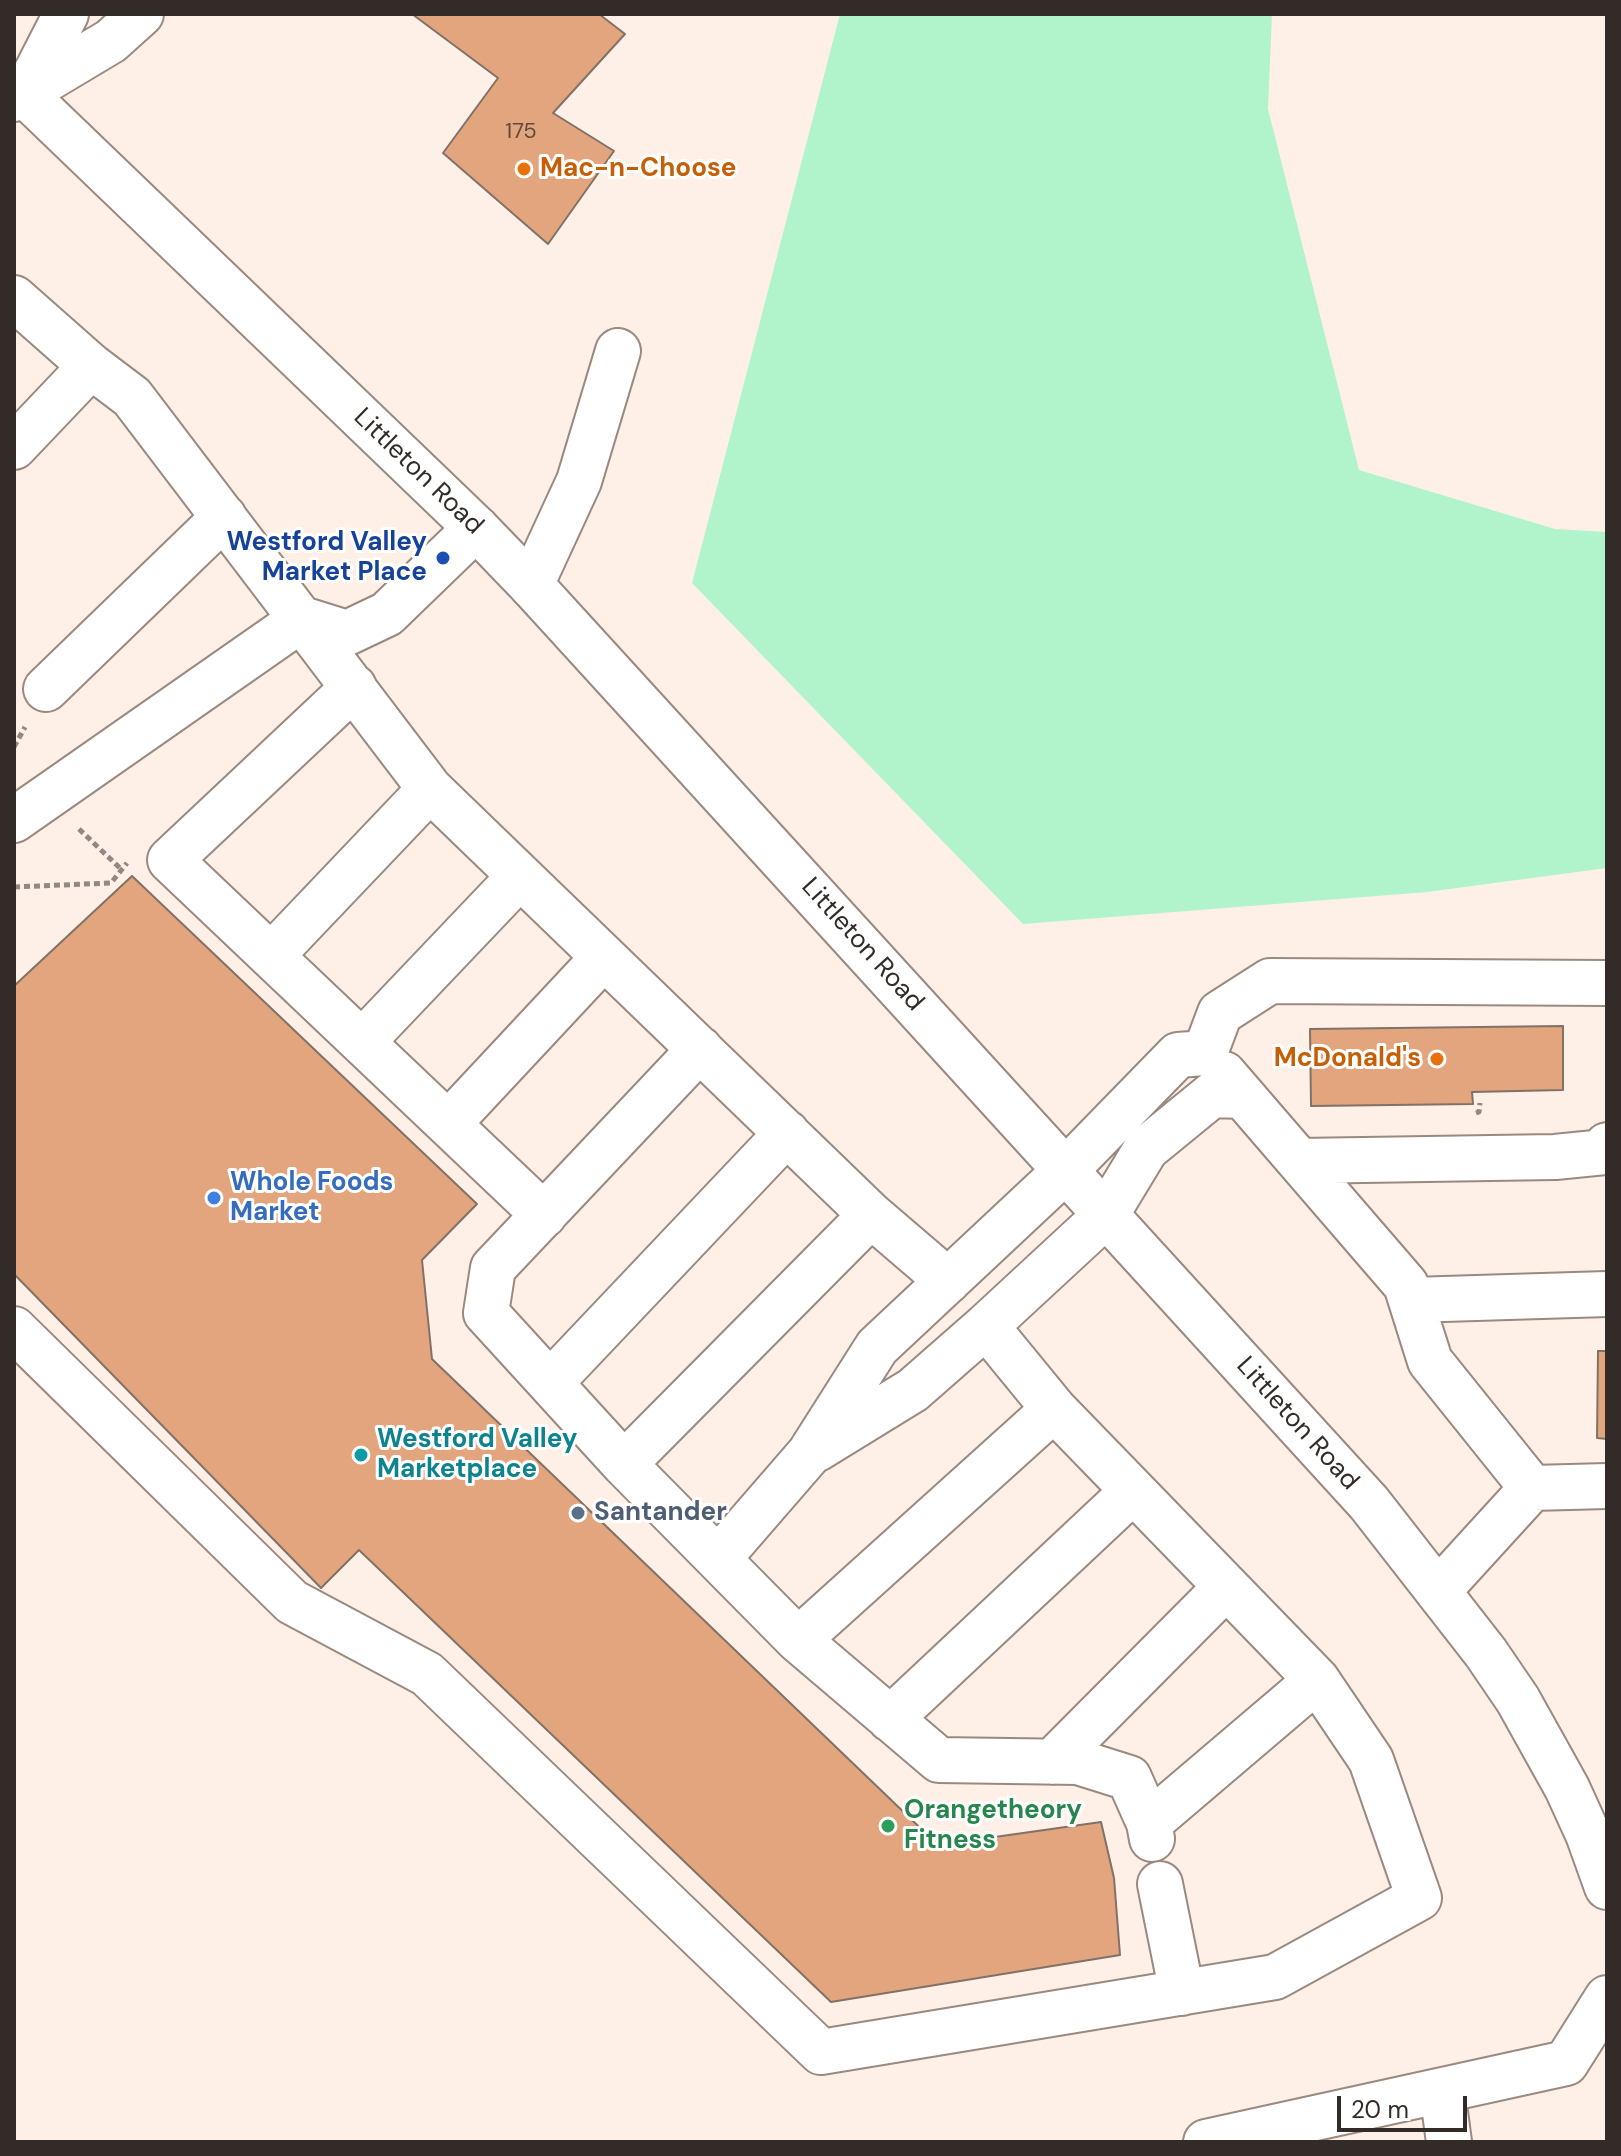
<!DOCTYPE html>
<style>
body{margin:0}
#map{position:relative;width:1621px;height:2156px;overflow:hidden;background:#fff0e7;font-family:"DM Sans",sans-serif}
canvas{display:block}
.frame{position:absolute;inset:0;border:16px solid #322b27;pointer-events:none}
.scale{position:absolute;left:1337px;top:2096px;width:130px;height:36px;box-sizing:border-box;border:4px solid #322b27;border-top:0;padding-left:10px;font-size:24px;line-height:28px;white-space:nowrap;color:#322b27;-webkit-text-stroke:6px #fff;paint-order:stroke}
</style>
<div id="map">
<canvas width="1621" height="2156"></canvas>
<div class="frame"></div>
<div class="scale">20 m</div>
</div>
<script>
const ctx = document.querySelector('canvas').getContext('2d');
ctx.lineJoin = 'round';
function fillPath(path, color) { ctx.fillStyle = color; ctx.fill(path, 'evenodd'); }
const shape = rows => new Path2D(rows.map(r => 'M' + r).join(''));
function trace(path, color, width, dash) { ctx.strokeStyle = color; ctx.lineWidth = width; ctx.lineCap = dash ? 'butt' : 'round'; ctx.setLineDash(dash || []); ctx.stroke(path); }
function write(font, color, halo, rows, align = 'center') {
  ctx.font = font + ' "DM Sans",sans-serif'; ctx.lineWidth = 6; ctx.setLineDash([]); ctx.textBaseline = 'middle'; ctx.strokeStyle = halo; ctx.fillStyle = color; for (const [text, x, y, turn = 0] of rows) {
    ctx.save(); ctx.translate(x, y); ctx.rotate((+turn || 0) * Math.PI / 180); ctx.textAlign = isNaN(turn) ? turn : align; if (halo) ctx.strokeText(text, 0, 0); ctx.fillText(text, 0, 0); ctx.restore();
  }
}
fillPath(shape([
 [840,14,1272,14,1268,109,1359,470,1555,529,1607,532,1607,868,1427,892,1023,924,692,583]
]), '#b1f4cc');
const building = shape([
 [412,14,599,14,625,34,553,113,614,151,548,244,443,153,498,78,412,14],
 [132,876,477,1204,422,1260,432,1359,938,1845,1101,1822,1114,1878,1120,1955,831,2002,359,1550,321,1588,14,1274,14,986,132,876],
 [1563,1026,1563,1090,1472,1092,1473,1104,1311,1106,1310,1029,1563,1026],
 [1598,1351,1607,1351,1607,1439,1597,1438,1598,1351]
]);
fillPath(building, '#e3a57d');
trace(building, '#817167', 2);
const minor = shape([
 [25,94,66,14],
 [14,99,111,41,141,14],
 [14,298,91,366,14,447],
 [531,585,579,481,618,351],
 [354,687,170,860,544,1215],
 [46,689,224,517],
 [14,820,302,619,347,633,387,614,476,528],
 [271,956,430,789],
 [362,1042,520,876],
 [1205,1053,1220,1013,1270,981,1607,983],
 [1224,1074,1406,1285,1430,1361,1532,1488],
 [448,1124,604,957],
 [1299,1161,1555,1157,1605,1152,1607,1145],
 [871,1215,948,1281],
 [1411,1300,1607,1294],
 [986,1326,1054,1409],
 [14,1329,292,1602,427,1674,821,2052,1275,1977,1419,1898,1371,1760,1317,1680,1054,1409,798,1640,624,1464,871,1215,430,789,132,397,91,366],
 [550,1383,787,1133],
 [817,1449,913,1390,986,1326,1106,1215,1146,1149,1212,1095,1243,1096],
 [624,1464,486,1313,493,1268,700,1049],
 [718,1559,809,1454,877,1347,1066,1170,1178,1055,1205,1053],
 [1438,1591,1532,1488,1607,1486],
 [798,1640,939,1760,1078,1762,1129,1778,1149,1823,1152,1839],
 [890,1719,1133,1491],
 [1052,1762,1226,1587],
 [1149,1823,1317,1680],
 [1160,1884,1182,1993],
 [1442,2090,1449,2142],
 [1206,2142,1566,2063,1607,1998]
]);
const major = shape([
 [14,84,476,528,531,585,1369,1503,1486,1653,1518,1700,1567,1788,1588,1834,1607,1887]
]);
trace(minor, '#9a897f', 48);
trace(major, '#9a897f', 48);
trace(shape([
 [14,747,25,727],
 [79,829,122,870],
 [14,887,111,883,127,863],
 [1476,1113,1479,1112,1480,1103]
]), '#928781', 5, [6, 4]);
trace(minor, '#fff', 44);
trace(major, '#fff', 44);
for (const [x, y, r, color] of [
 [524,169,8,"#e8710a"],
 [443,558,8,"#1a4fb4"],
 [1437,1059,8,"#e8710a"],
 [214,1198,8,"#3f7fe0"],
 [361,1455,8,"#0f9aa8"],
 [578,1513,8,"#5c6f8a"],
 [888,1826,8,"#2e9e5b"]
]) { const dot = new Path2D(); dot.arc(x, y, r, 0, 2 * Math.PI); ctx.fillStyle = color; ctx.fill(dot); trace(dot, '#fff', 3); }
write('22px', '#5e4a3c', null, [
 ["175",521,132]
]);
write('bold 26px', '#c56008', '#fff', [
 ["Mac-n-Choose",540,169],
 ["McDonald's",1421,1059,"right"]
], 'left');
write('26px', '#322b27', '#fff', [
 ["Littleton Road",418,472,44],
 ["Littleton Road",862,945,48],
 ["Littleton Road",1297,1424,48]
]);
write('bold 26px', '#164399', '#fff', [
 ["Westford Valley",427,543],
 ["Market Place",427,573]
], 'right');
write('bold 26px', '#366cbe', '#fff', [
 ["Whole Foods",230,1183],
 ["Market",230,1213]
], 'left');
write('bold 26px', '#0d838f', '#fff', [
 ["Westford Valley",377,1440],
 ["Marketplace",377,1470]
], 'left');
write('bold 26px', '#4e5e75', '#fff', [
 ["Santander",594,1513]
], 'left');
write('bold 26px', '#27864d', '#fff', [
 ["Orangetheory",904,1811],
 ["Fitness",904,1841]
], 'left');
</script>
